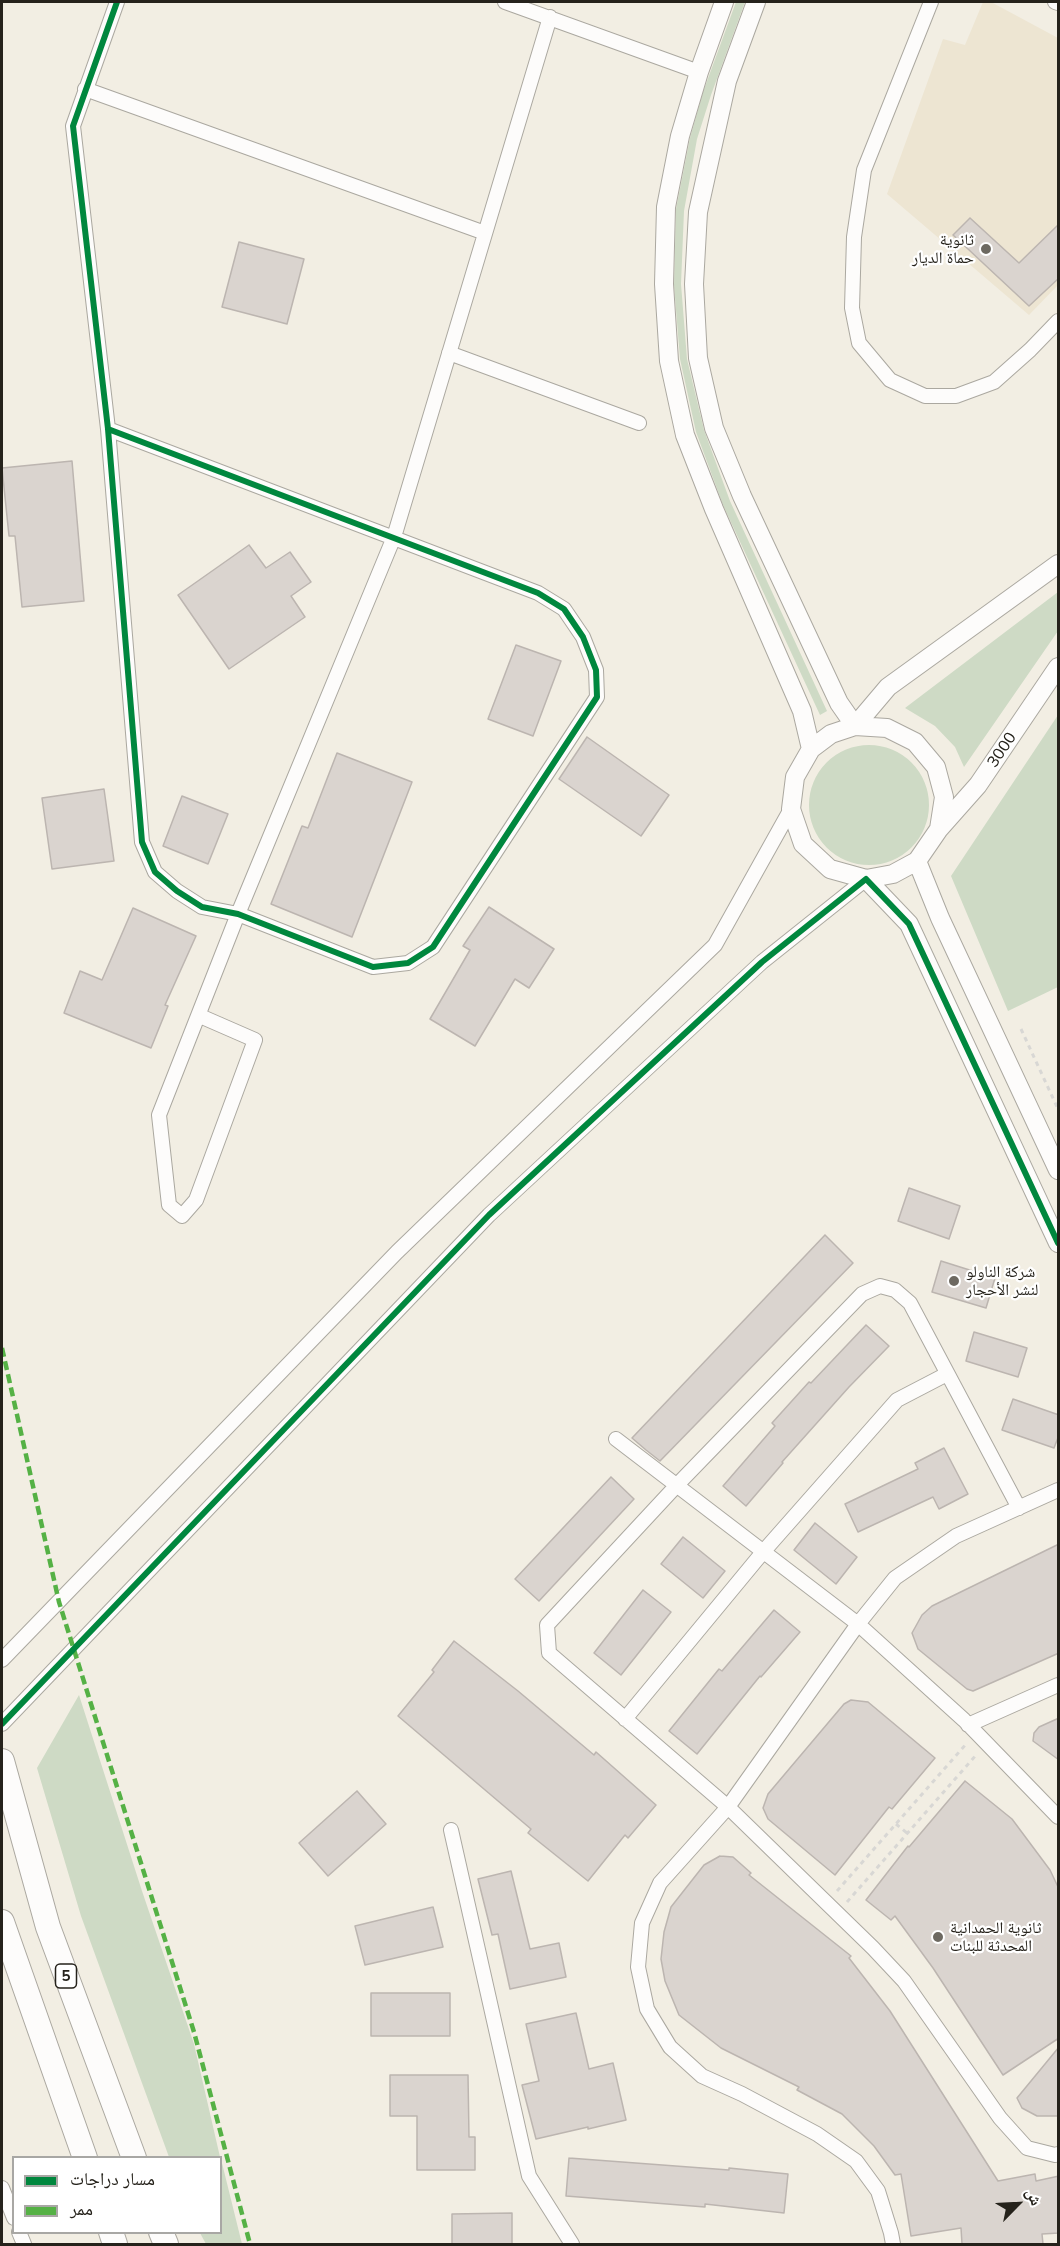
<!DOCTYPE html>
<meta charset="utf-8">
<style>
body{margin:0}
#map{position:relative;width:1060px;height:2246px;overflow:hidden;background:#f2eee3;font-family:Mulish,"Noto Naskh Arabic",sans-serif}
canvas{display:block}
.frame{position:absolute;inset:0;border:3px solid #25221b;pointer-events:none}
.legend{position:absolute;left:12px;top:2156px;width:210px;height:78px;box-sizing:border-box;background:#fff;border:2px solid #a8a7a4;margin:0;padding:8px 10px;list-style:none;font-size:18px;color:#25221b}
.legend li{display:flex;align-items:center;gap:12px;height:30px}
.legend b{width:30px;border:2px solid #a8a7a4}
.north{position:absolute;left:988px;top:2174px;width:60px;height:60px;-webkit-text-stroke:4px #fff;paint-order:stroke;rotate:66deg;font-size:16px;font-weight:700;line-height:24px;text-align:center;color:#25221b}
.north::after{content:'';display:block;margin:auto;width:21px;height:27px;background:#25221b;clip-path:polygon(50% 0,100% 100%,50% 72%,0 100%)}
</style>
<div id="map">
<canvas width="1060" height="2246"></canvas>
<div class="frame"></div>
<ul class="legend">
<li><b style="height:8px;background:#00873e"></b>مسار دراجات</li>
<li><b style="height:8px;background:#55b145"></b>ممر</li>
</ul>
<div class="north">ش</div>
</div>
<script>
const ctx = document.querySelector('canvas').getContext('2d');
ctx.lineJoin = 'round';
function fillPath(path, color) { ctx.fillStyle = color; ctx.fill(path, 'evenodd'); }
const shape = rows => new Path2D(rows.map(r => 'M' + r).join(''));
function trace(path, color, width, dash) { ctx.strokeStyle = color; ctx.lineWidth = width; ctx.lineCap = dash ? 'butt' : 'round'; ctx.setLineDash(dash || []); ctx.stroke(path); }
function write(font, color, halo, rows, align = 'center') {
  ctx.font = font + ' Mulish,"Noto Naskh Arabic",sans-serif'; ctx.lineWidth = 4.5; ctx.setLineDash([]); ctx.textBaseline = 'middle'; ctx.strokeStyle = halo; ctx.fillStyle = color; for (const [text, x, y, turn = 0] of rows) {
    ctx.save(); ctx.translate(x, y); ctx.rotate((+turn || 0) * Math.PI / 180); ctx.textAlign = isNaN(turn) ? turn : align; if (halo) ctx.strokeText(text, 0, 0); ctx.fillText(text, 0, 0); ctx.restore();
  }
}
fillPath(shape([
 [983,2,991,2,1058,38,1058,285,1029,315,887,194,943,39,965,45]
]), '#ede5d2');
fillPath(shape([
 [736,2,745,2,711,95,697,139,684,211,681,284,687,359,704,430,730,501,827,711,820,715,723,505,696,432,680,359,674,285,676,209,690,138,703,92],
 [1058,592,1058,631,964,767,955,747,935,726,905,708],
 [1058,715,1058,987,1008,1011,951,876],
 '809 805a60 60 0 1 1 120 0a60 60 0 1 1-120 0Z',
 [79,1695,142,1891,194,2044,220,2157,169,2157,81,1916,37,1768],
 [221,2159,242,2244,206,2244,200,2233,220,2232]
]), '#cedac5');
const building = shape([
 [970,218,1019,263,1059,224,1059,278,1029,306,953,235,970,218],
 [239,242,304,259,287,324,222,307,239,242],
 [72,461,84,601,22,607,15,536,9,536,2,468,72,461],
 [249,545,266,568,290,552,311,582,291,596,305,617,229,669,178,595,249,545],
 [516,645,561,661,533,736,488,719,516,645],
 [587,737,669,795,641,836,559,779,587,737],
 [337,753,412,782,352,937,271,904,302,826,308,828,337,753],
 [104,789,114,861,52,869,42,798,104,789],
 [182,796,228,814,208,864,163,846,182,796],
 [489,907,554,949,529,988,515,979,475,1046,430,1019,470,950,463,946,489,907],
 [133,908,196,936,165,1005,168,1006,151,1048,64,1013,80,971,102,980,133,908],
 [909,1188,960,1206,949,1239,898,1221,909,1188],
 [825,1235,853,1263,660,1461,646,1450,632,1438,825,1235],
 [941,1261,995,1278,986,1308,932,1292,941,1261],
 [866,1325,889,1346,849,1387,782,1462,783,1463,746,1506,723,1486,775,1426,772,1423,809,1382,811,1383,866,1325],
 [974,1332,1027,1348,1018,1377,966,1361,974,1332],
 [1013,1399,1059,1415,1059,1435,1054,1448,1002,1430,1013,1399],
 [944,1448,968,1494,939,1509,933,1497,858,1532,845,1504,918,1469,915,1463,944,1448],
 [611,1477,634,1499,539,1601,515,1579,611,1477],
 [815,1523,857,1557,836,1584,794,1550,815,1523],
 [683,1537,725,1571,703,1598,661,1564,683,1537],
 [1059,1544,1059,1653,973,1691,967,1689,918,1649,912,1633,922,1615,932,1606,1059,1544],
 [643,1590,671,1612,621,1675,594,1653,643,1590],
 [774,1610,800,1632,761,1677,760,1676,697,1754,669,1731,719,1669,722,1671,774,1610],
 [454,1641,518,1691,594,1755,596,1752,656,1805,628,1838,625,1835,588,1881,528,1833,531,1829,398,1716,434,1672,432,1670,454,1641],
 [851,1700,868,1702,935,1758,892,1809,889,1807,835,1875,768,1819,763,1808,768,1794,844,1704,851,1700],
 [1059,1718,1059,1760,1033,1741,1034,1733,1039,1727,1059,1718],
 [965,1781,1012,1819,1050,1870,1059,1889,1059,2038,1003,2075,933,1968,895,1916,891,1920,866,1900,908,1846,909,1847,965,1781],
 [357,1791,386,1824,328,1876,299,1843,357,1791],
 [720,1856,733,1857,751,1873,749,1875,851,1956,849,1958,890,2011,998,2181,1035,2174,1036,2181,1059,2176,1059,2233,1042,2234,1043,2244,962,2244,961,2228,911,2236,901,2174,895,2175,874,2146,842,2114,797,2090,799,2087,721,2048,679,2015,665,1981,661,1959,664,1932,671,1907,704,1865,720,1856],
 [511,1871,530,1949,559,1943,566,1977,510,1989,498,1934,492,1935,478,1879,511,1871],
 [433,1907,443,1947,365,1965,355,1926,433,1907],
 [371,1993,450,1993,450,2036,371,2036,371,1993],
 [576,2013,589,2069,613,2063,626,2120,588,2129,588,2127,536,2139,522,2085,539,2081,526,2024,576,2013],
 [1059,2047,1059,2116,1037,2116,1022,2108,1017,2098,1059,2047],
 [390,2075,468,2075,469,2137,475,2137,475,2170,417,2170,417,2116,390,2116,390,2075],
 [569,2158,729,2170,729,2168,788,2174,784,2213,705,2204,705,2207,566,2196,569,2158],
 [512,2213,512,2244,452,2244,452,2214,512,2213]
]);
fillPath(building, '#dad4cf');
trace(building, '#bcb5b0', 1.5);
const minor = shape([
 [505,2,699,72],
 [931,2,864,170,854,237,852,308,859,343,890,380,925,396,956,396,994,382,1030,350,1058,321],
 [1055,2,1058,3],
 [85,89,485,233],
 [449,353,639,423],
 [108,429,538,593,564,609,583,637,596,670,597,697,433,947,408,963,373,967,238,914,202,907,177,891,155,872,142,842,108,429,73,126,117,2],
 [200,1016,255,1040,196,1200,182,1216,169,1205,159,1115,238,914,394,537,550,17],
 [616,1439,858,1624,964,1720,1058,1817],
 [1019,1508,910,1303,895,1290,880,1286,862,1294,677,1485,547,1625,549,1653,728,1807,873,1948,904,1981,1000,2118,1027,2148,1055,2155,1058,2154],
 [2,1660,397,1252,715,945,791,809],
 [625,1719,763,1552,897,1400,947,1374],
 [2,1724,489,1215,762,962,866,879],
 [968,1725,1058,1685],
 [451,1830,529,2176,572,2244],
 [2,2188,14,2218],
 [19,2232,24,2244],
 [893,2244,891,2233,878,2191,856,2161,817,2134,742,2094,702,2076,670,2047,647,2009,638,1967,642,1923,660,1883,728,1807,858,1624,895,1578,956,1536,1058,1490]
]);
const tertiary = shape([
 [724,2,699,72,680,136,666,207,664,284,669,361,685,435,714,509,802,711,811,749,795,777,791,809,803,844,830,869,866,879,893,874,917,861,939,829,944,797,936,767,915,742,887,728,855,726,831,734,811,749],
 [756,2,727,81,698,212,694,284,698,358,714,428,742,496,839,703,855,726,888,687,1058,564],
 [939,829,978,785,1058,667],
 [917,861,940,918,1058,1170],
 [866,879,909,924,1058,1243]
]);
const trunk = shape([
 [2,1761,48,1927,134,2158],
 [2,1922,85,2158],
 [111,2232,115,2244],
 [161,2232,166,2244]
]);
trace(minor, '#aba8a0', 16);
trace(tertiary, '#aba8a0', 20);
trace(trunk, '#aba8a0', 26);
trace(shape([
 [1021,1029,1058,1109],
 [896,1824,907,1833],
 [837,1891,967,1743],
 [847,1902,977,1754]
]), '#d8d7d4', 3, [4.5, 4.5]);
trace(minor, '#fdfcfb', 14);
trace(tertiary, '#fdfcfb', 18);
trace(trunk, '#fdfcfb', 24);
trace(shape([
 [2,1348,59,1602,194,2032,250,2244]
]), '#55b145', 4.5, [9, 4.5]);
trace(shape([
 [108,429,538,593,564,609,583,637,596,670,597,697,433,947,408,963,373,967,238,914,202,907,177,891,155,872,142,842,108,429,73,126,117,2],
 [2,1724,489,1215,762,962,866,879,909,924,1058,1243]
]), '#00873e', 6);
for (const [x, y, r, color] of [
 [986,249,6,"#6d6961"],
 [954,1281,6,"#6d6961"],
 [938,1937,6,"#6d6961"]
]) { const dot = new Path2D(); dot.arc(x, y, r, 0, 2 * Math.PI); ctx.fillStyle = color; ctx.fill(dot); trace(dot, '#fff', 2); }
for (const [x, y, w] of [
 [66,1976,21]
]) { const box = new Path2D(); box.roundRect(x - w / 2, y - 12, w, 24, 4.5); ctx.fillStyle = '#fff'; ctx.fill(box); trace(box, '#25221b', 1.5); }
write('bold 15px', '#25221b', null, [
 ["5",66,1976]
]);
write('16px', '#25221b', '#fff', [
 ["ثانوية",974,240,"right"],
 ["حماة الديار",974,258,"right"],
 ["شركة الناولو",966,1272],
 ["لنشر الأحجار",966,1290],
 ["ثانوية الحمدانية",950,1928],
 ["المحدثة للبنات",950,1946]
], 'left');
write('16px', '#25221b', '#fff', [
 ["3000",1002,750,-56]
]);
</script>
